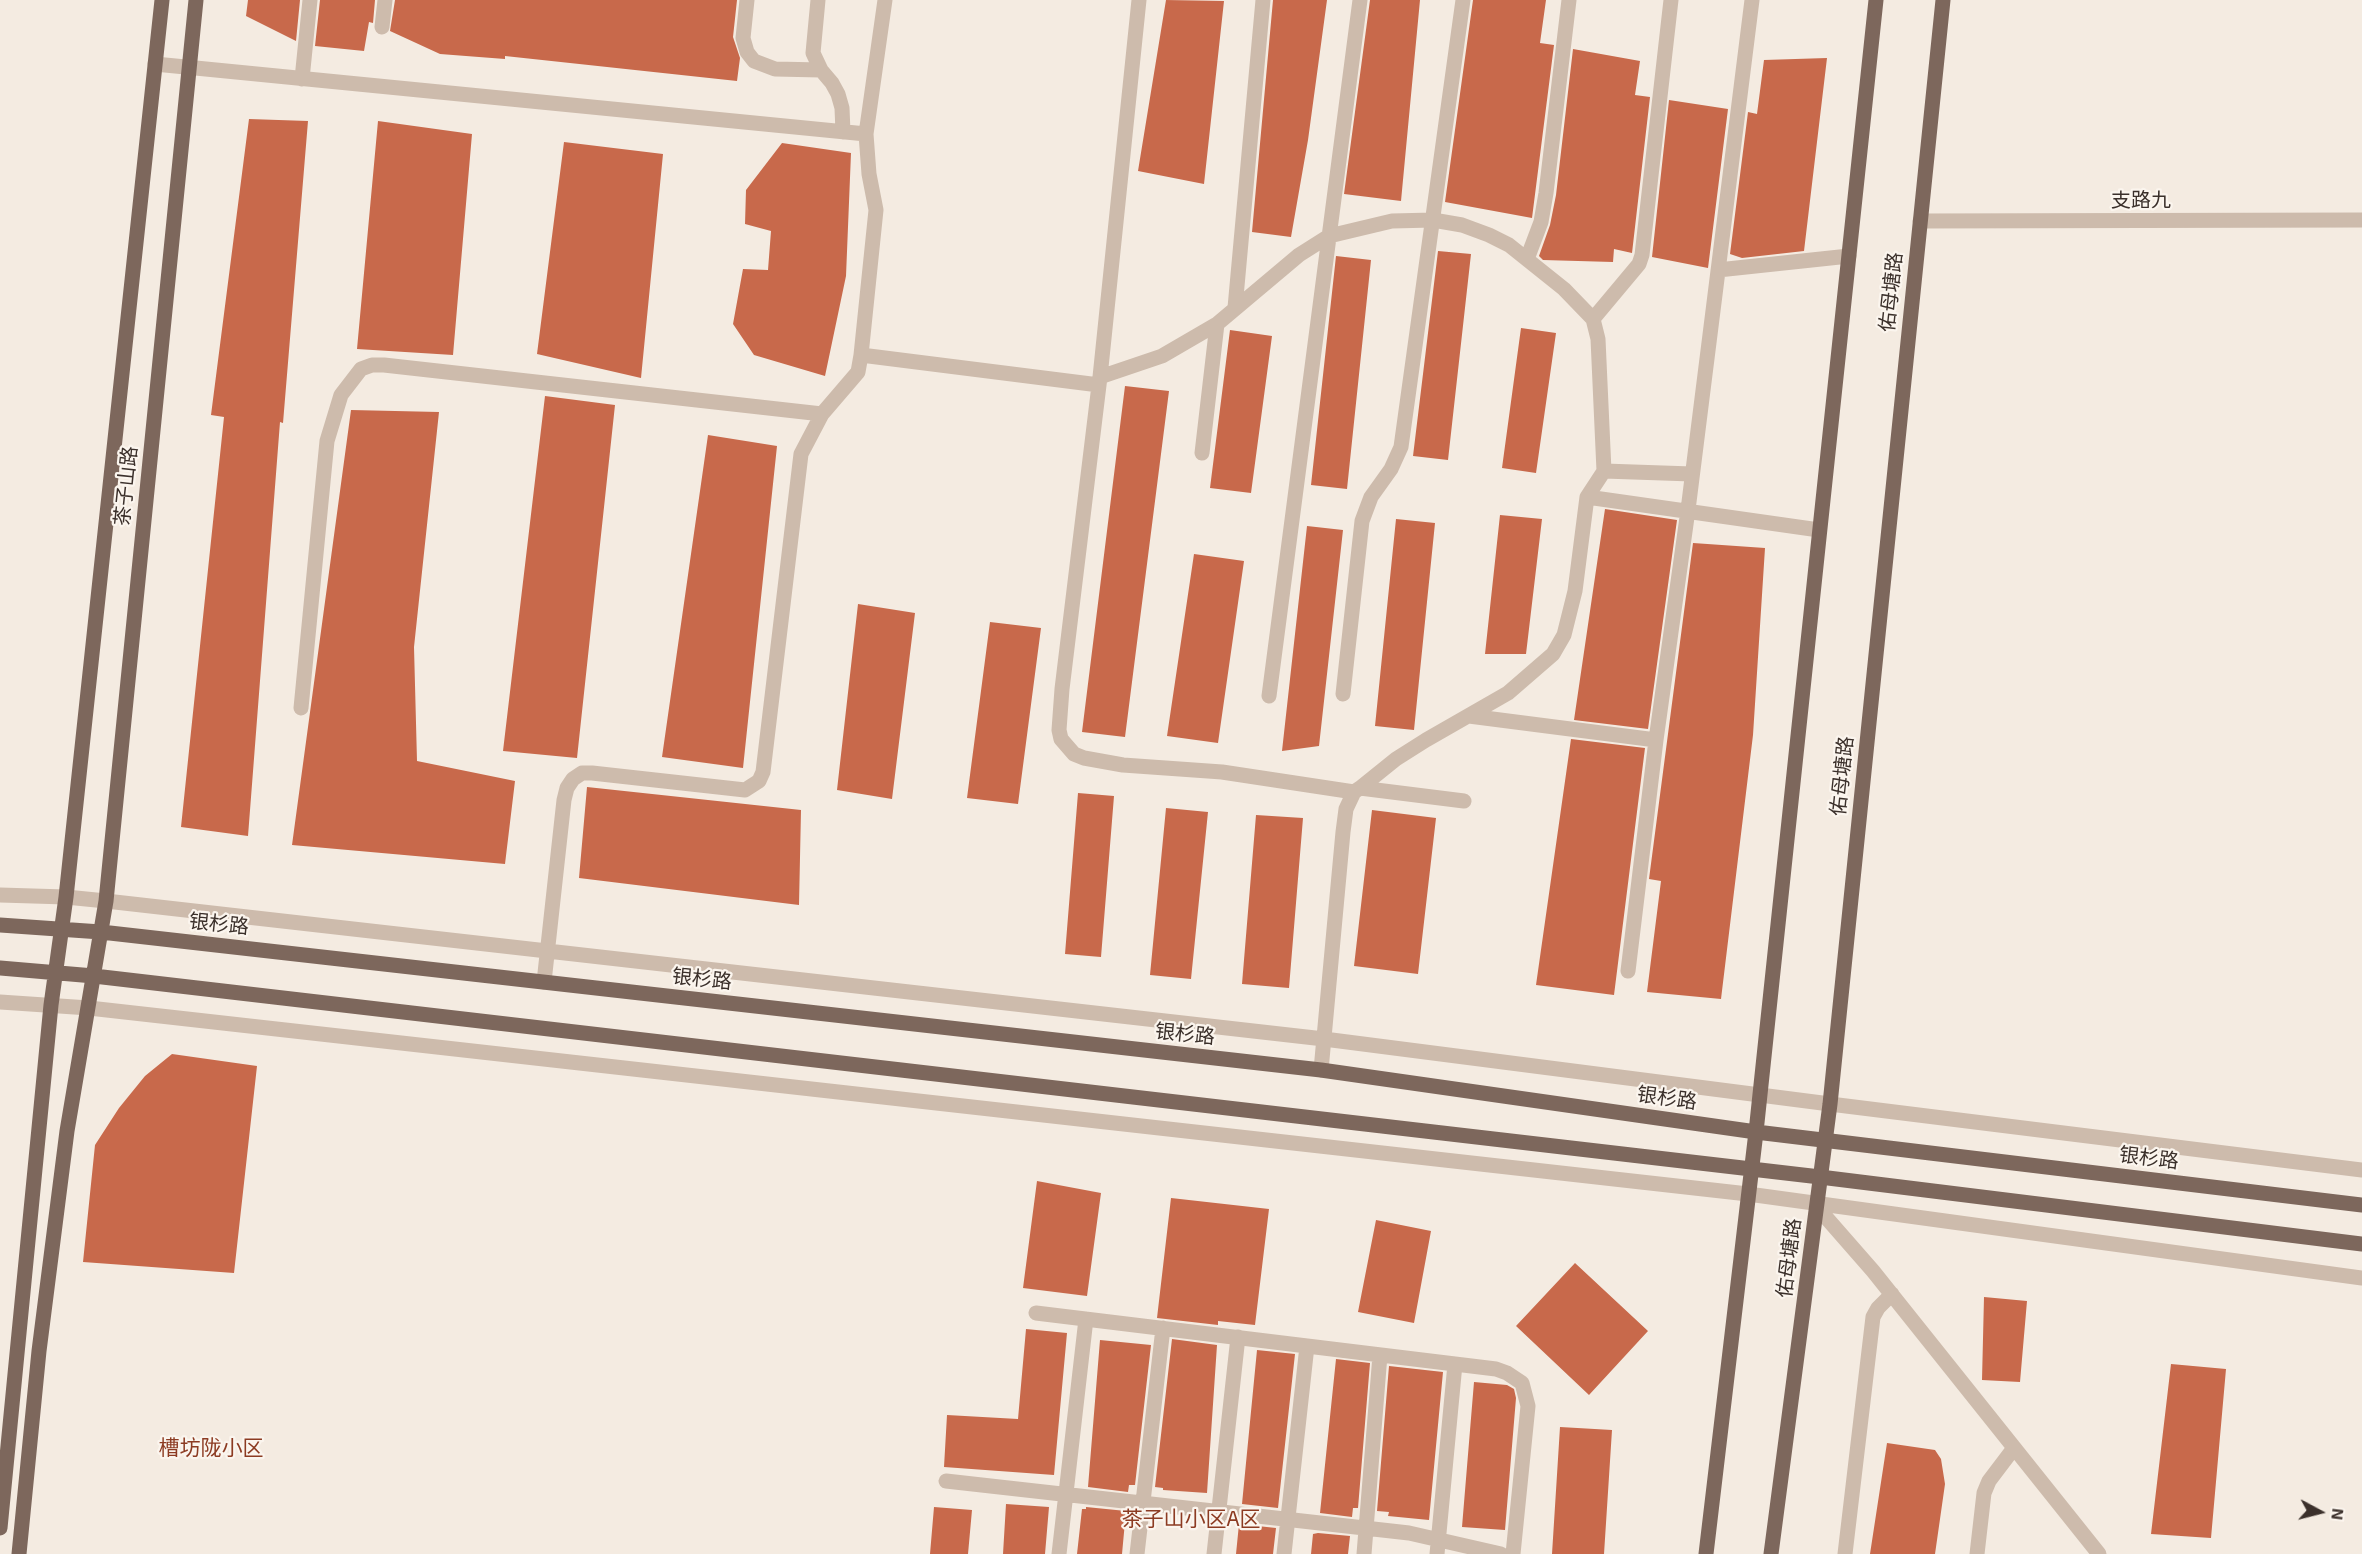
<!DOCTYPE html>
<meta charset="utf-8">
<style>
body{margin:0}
#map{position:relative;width:2362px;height:1554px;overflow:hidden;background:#f4ebe1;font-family:"Exo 2",sans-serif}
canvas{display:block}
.north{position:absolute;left:2290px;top:1482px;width:60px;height:60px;-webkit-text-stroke:4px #fbf5ee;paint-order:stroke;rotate:97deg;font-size:16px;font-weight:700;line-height:24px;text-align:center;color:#3b302b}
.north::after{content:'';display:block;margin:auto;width:21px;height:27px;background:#3b302b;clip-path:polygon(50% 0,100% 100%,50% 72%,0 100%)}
</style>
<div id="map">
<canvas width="2362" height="1554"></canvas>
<div class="north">N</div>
</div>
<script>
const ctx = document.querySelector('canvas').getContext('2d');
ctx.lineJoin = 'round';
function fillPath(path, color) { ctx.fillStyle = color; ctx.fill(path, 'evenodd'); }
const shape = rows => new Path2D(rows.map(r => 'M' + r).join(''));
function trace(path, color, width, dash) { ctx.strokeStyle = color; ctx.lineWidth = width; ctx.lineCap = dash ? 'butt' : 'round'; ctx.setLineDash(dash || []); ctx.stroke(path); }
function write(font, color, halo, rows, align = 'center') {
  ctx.font = font + ' "Exo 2","Noto Sans SC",sans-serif'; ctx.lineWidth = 4.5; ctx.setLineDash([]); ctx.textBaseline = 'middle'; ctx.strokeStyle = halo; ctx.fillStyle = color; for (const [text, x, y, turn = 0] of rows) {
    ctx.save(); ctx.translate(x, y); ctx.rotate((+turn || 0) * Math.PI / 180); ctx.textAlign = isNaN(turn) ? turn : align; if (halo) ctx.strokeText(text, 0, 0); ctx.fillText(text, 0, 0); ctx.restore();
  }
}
fillPath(shape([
 [248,0,300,0,296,41,246,16],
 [320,0,375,0,373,23,369,22,364,51,315,46],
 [395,0,737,0,733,37,740,58,737,81,505,56,505,59,440,54,390,31],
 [1166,0,1224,1,1204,184,1138,171],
 [1273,0,1327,0,1308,140,1291,237,1252,232],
 [1370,0,1420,0,1401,201,1344,194],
 [1473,0,1546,0,1540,43,1554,45,1532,218,1445,202],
 [1573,49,1640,61,1635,95,1650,97,1632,253,1614,249,1613,262,1543,260,1539,256,1550,225,1556,195],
 [1827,58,1804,251,1742,258,1730,254,1748,112,1757,114,1764,60],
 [1669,100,1728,109,1708,268,1652,257],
 [249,119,308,121,283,423,280,422,248,836,181,827,224,417,211,415],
 [378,121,472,134,453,355,357,349],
 [564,142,663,154,641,378,537,354],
 [782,143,851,153,846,276,825,376,754,355,733,324,743,269,768,270,771,231,745,224,746,190],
 [1438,251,1471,254,1448,460,1413,456],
 [1336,256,1371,260,1347,489,1311,485],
 [1521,328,1556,333,1536,473,1502,468],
 [1230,330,1272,336,1251,493,1210,488],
 [1125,386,1169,391,1125,737,1082,732],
 [545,396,615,405,577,758,503,751],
 [351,410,439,412,414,647,417,761,515,781,505,864,292,845],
 [708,435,777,446,743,768,662,757],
 [1605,509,1677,520,1648,729,1574,720],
 [1500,515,1542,519,1526,654,1485,654],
 [1396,519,1435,523,1414,730,1375,726],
 [1307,526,1343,530,1319,746,1282,751],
 [1693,543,1765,548,1753,735,1721,999,1647,992,1661,881,1649,879],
 [1194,554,1244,561,1218,743,1167,736],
 [858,604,915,613,892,799,837,790],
 [990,622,1041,628,1018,804,967,798],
 [1571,739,1645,748,1614,995,1536,985],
 [587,787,801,810,799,905,579,878],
 [1078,793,1114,796,1101,957,1065,954],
 [1166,808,1208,812,1191,979,1150,975],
 [1372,810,1436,818,1418,974,1354,966],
 [1256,815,1303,818,1289,988,1242,984],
 [172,1054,257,1066,234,1273,83,1262,95,1145,119,1108,145,1076],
 [1037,1181,1101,1193,1087,1296,1023,1288],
 [1171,1198,1269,1209,1255,1325,1218,1321,1218,1325,1157,1318],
 [1376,1220,1431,1231,1414,1323,1358,1312],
 [1575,1263,1648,1331,1589,1395,1516,1326],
 [1984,1297,2027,1301,2020,1382,1982,1380],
 [1026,1329,1067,1333,1054,1475,944,1467,947,1415,1018,1419],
 [1172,1339,1217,1345,1207,1493,1163,1490,1163,1488,1155,1487],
 [1100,1340,1151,1345,1135,1485,1129,1485,1128,1492,1088,1487],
 [1257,1350,1295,1354,1278,1508,1242,1504],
 [1336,1359,1370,1363,1358,1508,1353,1508,1352,1517,1320,1513],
 [2171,1364,2226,1369,2211,1538,2151,1534],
 [1389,1366,1443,1372,1429,1520,1388,1516,1389,1512,1377,1511],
 [1474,1382,1507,1385,1514,1389,1516,1398,1505,1530,1462,1527],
 [1560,1427,1612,1430,1604,1554,1552,1554],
 [1887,1443,1935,1450,1941,1459,1945,1484,1935,1554,1870,1554],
 [1006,1504,1049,1507,1045,1554,1003,1554],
 [934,1507,972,1510,968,1554,930,1554],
 [1086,1507,1126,1511,1122,1554,1077,1554,1082,1509,1086,1509],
 [1239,1524,1276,1528,1273,1554,1236,1554],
 [1318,1533,1350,1536,1348,1554,1311,1554,1313,1534]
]), '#c8694b');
trace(shape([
 [747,0,743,38,747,52,754,61,775,69,821,70],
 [818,0,813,53,821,70,832,83,838,94,842,108,843,132],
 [1139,0,1100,377,1062,689,1059,730,1061,739,1074,754,1084,758,1123,765,1222,772,1354,792,1360,788,1464,801],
 [382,27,385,0],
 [155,64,866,134],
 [302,79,310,0],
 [1920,221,2362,220],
 [1527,259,1541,222,1546,193,1569,0],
 [1718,270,1849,256],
 [1235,308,1263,0],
 [1593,319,1639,264,1642,255,1671,0],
 [861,355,1099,385],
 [1100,377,1162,356,1217,324,1299,255,1329,236,1392,221,1433,220,1462,225,1489,235,1509,245,1564,289,1593,319,1598,339,1604,471,1587,497,1575,591,1564,635,1553,654,1508,693,1426,740,1396,759,1360,788],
 [1202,453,1217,324],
 [1604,471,1692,474],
 [1587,497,1819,530],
 [1343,694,1362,521,1371,497,1391,469,1401,447,1463,0],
 [1269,696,1360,0],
 [301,708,327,441,341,395,361,369,372,365,384,365,822,414],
 [1469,716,1656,740],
 [0,895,66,897,106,901,1324,1039,1830,1104,2362,1170],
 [1628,971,1656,740,1688,510,1752,0],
 [544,982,564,800,567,788,573,779,582,773,592,773,745,790,759,781,763,772,801,454,822,414,858,372,861,355,876,210,869,174,866,134,885,0],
 [0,1002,89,1008,1748,1194,2362,1278],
 [1321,1070,1343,832,1346,809,1354,792],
 [1817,1207,1873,1271,2099,1554],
 [1036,1313,1496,1369,1507,1373,1522,1383,1528,1406,1513,1554],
 [946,1481,1409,1533,1501,1554],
 [1059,1554,1086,1319],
 [1137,1554,1163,1328],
 [1214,1554,1238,1337],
 [1284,1554,1307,1346],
 [1364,1554,1380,1355],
 [1437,1554,1455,1364],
 [1845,1554,1873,1317,1878,1308,1892,1294],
 [1977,1554,1984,1493,1989,1481,2014,1448]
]), '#cdbbac', 15);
trace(shape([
 [0,925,101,932,1321,1070,1756,1132,2362,1205],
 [0,968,94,976,1820,1177,2362,1244],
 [0,1528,51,1005,66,897,162,0],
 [19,1554,39,1351,67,1131,106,901,196,0],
 [1706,1554,1756,1132,1876,0],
 [1771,1554,1830,1104,1943,0]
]), '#7d675c', 15);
write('20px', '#3b302b', '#fbf5ee', [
 ["支路九",2141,200],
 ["佑母塘路",1891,292,-84],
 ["茶子山路",126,486,-84],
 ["佑母塘路",1842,776,-84],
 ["银杉路",219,924,6],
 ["银杉路",702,979,6],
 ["银杉路",1185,1034,6],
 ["银杉路",1667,1098,8],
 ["银杉路",2149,1158,7],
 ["佑母塘路",1789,1258,-83]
]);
write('21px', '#8c3b22', '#fbf5ee', [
 ["槽坊陇小区",211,1448],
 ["茶子山小区A区",1191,1519]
]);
</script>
